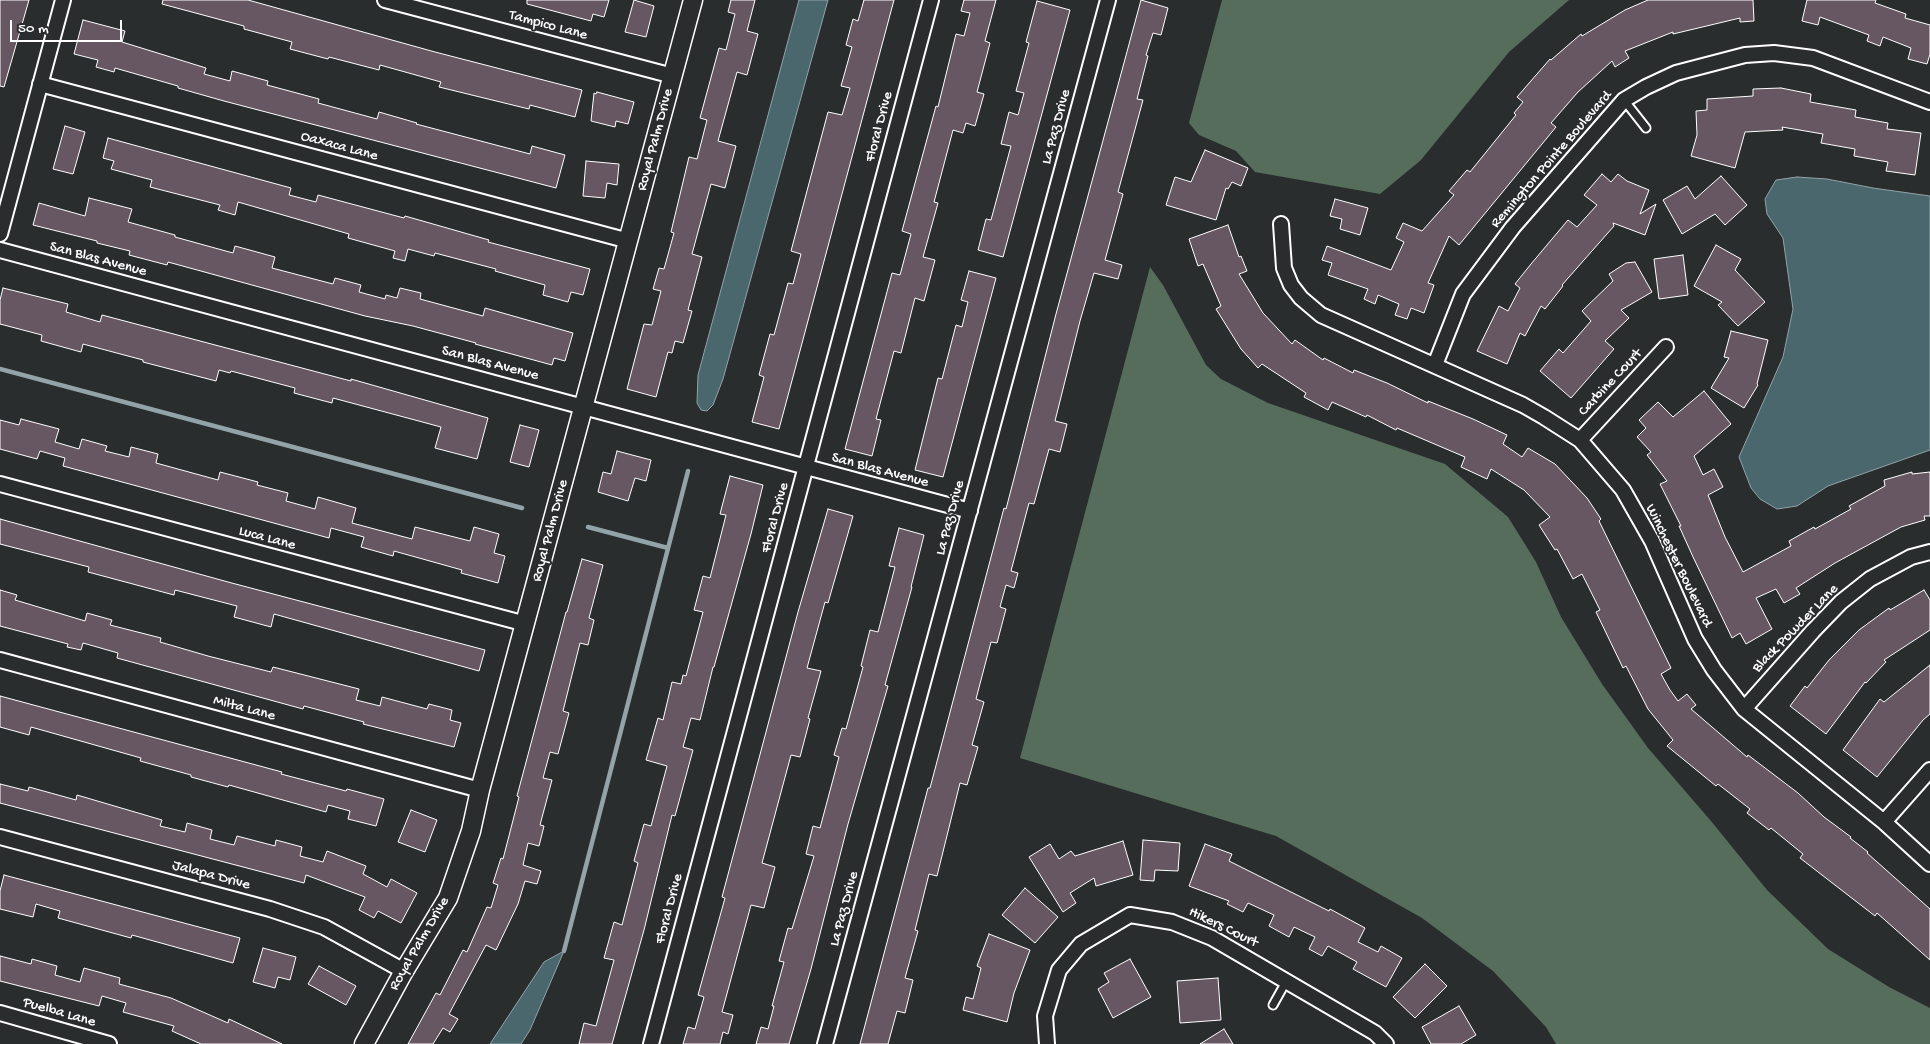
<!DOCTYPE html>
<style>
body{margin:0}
#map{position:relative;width:1930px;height:1044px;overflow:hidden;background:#2a2d2e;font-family:"Gochi Hand",sans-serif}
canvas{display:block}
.scale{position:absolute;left:10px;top:20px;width:112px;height:22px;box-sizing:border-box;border:2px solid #fff;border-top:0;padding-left:6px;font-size:15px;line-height:18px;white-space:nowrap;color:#fff;-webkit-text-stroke:4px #2a2d2e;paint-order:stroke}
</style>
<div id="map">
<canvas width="1930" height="1044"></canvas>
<div class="scale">50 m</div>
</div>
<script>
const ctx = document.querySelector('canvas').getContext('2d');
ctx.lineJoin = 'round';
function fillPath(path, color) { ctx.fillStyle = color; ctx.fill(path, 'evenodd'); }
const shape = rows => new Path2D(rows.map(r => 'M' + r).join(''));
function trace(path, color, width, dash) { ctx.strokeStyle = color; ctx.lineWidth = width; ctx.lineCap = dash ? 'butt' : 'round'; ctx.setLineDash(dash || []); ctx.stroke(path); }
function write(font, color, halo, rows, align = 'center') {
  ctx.font = font + ' "Gochi Hand",sans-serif'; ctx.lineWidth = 4; ctx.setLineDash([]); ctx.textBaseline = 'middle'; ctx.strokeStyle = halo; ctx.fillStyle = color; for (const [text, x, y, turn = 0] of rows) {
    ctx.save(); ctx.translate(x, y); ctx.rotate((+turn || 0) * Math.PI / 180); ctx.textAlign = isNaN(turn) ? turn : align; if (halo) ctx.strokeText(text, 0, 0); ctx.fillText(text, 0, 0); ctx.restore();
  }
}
fillPath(shape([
 [1222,0,1569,0,1509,52,1421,160,1380,194,1255,172,1236,151,1199,135,1189,123],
 [1150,267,1163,285,1206,365,1221,379,1268,403,1445,464,1508,517,1536,562,1561,617,1602,684,1648,748,1711,821,1767,890,1828,949,1889,987,1930,1008,1930,1044,1556,1044,1546,1027,1493,971,1422,918,1276,836,1020,758]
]), '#556d5a');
const water = shape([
 [799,0,828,0,723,379,713,405,707,411,701,410,697,403,698,375,799,0],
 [1797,177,1827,179,1873,188,1930,196,1930,450,1828,486,1797,506,1777,509,1760,499,1751,488,1739,457,1783,357,1793,309,1783,238,1767,214,1765,199,1776,180,1797,177],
 [564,951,530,1030,521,1044,490,1044,544,962,564,951]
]);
fillPath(water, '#4a676e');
trace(water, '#92a4a8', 1);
trace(shape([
 [0,369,522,508],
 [588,527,668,548],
 [564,951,688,471]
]), '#92a4a8', 4.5);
const building = shape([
 [0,0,29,0,4,87,0,86,0,0],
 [163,0,248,0,435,52,582,90,575,117,530,105,529,109,439,87,441,82,380,65,379,70,329,57,328,59,290,49,292,42,244,29,244,26,162,4,163,0],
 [527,0,609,0,604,17,593,14,591,21,527,4,527,0],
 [634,0,654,6,646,37,625,32,634,0],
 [731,0,755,0,747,31,758,34,747,75,737,72,718,141,736,146,725,188,711,184,692,254,702,257,688,310,692,311,683,343,675,341,672,353,668,352,656,397,627,389,644,324,652,325,661,291,653,289,659,268,664,269,674,233,671,232,689,157,697,159,707,120,700,118,719,48,726,50,735,14,728,12,731,0],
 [864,0,894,0,779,429,752,422,764,377,759,375,770,334,774,335,788,283,793,284,801,254,791,251,828,112,842,115,850,88,841,86,852,47,846,45,853,19,858,21,864,0],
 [964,0,996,0,985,41,990,43,977,92,984,94,975,126,966,123,963,133,953,130,934,202,938,203,923,257,935,260,924,301,915,298,901,353,894,351,876,419,881,420,872,456,845,449,892,273,900,275,911,234,902,231,936,106,938,107,956,34,964,36,970,13,961,11,964,0],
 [1141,0,1168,8,1161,35,1153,33,1146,55,1148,56,1137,99,1143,100,1118,192,1123,194,1105,260,1122,265,1118,279,1094,273,1080,321,1055,421,1067,424,1060,452,1049,449,1034,504,1029,503,1011,571,1018,573,1014,588,1006,585,1000,607,1006,609,997,643,991,642,976,699,984,702,972,745,978,747,967,785,960,783,937,876,929,874,915,930,918,931,905,978,913,980,905,1013,897,1011,888,1044,860,1044,928,788,930,788,1004,508,1006,509,1018,463,1056,314,1141,0],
 [1648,0,1753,0,1754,21,1740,22,1740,18,1673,34,1673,32,1625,51,1629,58,1615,67,1612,61,1578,92,1551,123,1556,127,1459,245,1449,236,1428,283,1434,285,1424,313,1411,308,1407,319,1395,315,1399,304,1378,295,1375,304,1364,299,1368,289,1328,275,1332,263,1322,260,1327,246,1391,270,1404,242,1396,238,1403,223,1422,231,1454,195,1449,191,1467,170,1470,172,1516,115,1514,113,1523,102,1517,97,1550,59,1551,60,1581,34,1582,36,1625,10,1648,0],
 [1807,0,1876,0,1875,3,1906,14,1905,18,1930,25,1930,54,1927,64,1908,59,1911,48,1883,37,1880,46,1867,41,1869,35,1820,17,1818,25,1802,21,1807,0],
 [1037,1,1070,10,1003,257,978,250,986,219,991,220,1011,146,1001,144,1009,112,1018,115,1024,93,1016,91,1029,43,1026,42,1037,1],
 [83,20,125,31,122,42,206,68,204,74,230,81,232,71,268,81,267,85,319,99,318,103,377,119,379,112,417,123,416,124,530,154,532,146,565,155,556,188,224,101,178,88,178,86,115,68,114,72,96,67,98,60,74,54,83,20],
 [1781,88,1811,94,1810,102,1856,110,1855,117,1888,123,1887,129,1921,133,1915,175,1886,171,1888,162,1854,156,1855,149,1821,143,1823,134,1782,127,1783,130,1745,132,1735,168,1691,156,1697,135,1696,111,1707,110,1707,99,1753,96,1753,89,1781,88],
 [597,92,634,102,628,124,616,121,615,127,591,121,594,93,596,94,597,92],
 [65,126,85,132,73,174,53,169,65,126],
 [108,138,291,188,289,195,316,202,318,195,404,218,405,216,489,240,488,242,590,269,583,295,571,292,568,302,543,295,545,285,495,271,496,269,435,253,434,256,408,249,405,261,393,258,395,251,348,238,349,234,238,202,235,215,218,210,220,205,150,187,152,180,111,169,114,161,103,158,108,138],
 [1205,150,1248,168,1241,186,1232,182,1228,189,1226,188,1216,220,1166,205,1175,177,1191,182,1205,150],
 [586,161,619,164,617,185,607,183,605,198,583,196,586,161],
 [1602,174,1611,182,1618,174,1627,181,1649,190,1640,214,1656,204,1645,235,1613,223,1614,226,1562,285,1563,286,1545,309,1541,306,1525,336,1520,333,1507,364,1477,351,1499,306,1508,311,1520,288,1515,284,1531,264,1568,220,1577,227,1597,205,1584,195,1602,174],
 [1721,176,1747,205,1725,225,1715,214,1682,234,1663,200,1687,186,1695,199,1721,176],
 [89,198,132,209,128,222,175,235,175,237,233,253,235,246,275,257,272,268,333,284,335,278,361,285,359,292,385,299,386,295,397,298,400,288,421,293,420,299,483,316,485,308,573,333,565,361,554,358,552,365,475,344,476,343,413,326,365,316,168,262,167,265,129,255,130,251,97,243,97,241,33,225,39,203,85,216,89,198],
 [1335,199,1368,208,1360,235,1340,229,1342,219,1330,216,1335,199],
 [1228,225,1239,257,1241,256,1247,271,1239,274,1263,313,1292,344,1295,340,1323,360,1324,358,1353,373,1354,370,1387,383,1428,403,1428,401,1473,419,1507,435,1503,444,1522,457,1528,448,1555,464,1587,498,1601,519,1599,521,1671,668,1661,674,1670,690,1678,701,1687,694,1696,705,1691,709,1747,757,1748,755,1798,793,1824,817,1851,837,1850,838,1868,852,1867,853,1930,909,1930,960,1877,913,1875,916,1800,858,1803,854,1771,828,1769,830,1747,813,1750,809,1718,784,1716,786,1667,746,1673,740,1648,709,1626,666,1623,668,1596,612,1600,610,1582,574,1573,579,1557,549,1555,550,1539,525,1550,517,1524,490,1491,469,1487,479,1461,467,1465,457,1397,428,1396,430,1367,415,1366,417,1332,402,1328,410,1304,397,1306,393,1262,364,1258,368,1241,349,1216,309,1221,306,1203,264,1198,266,1189,239,1228,225],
 [1716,245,1741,259,1735,270,1765,302,1738,326,1718,305,1722,302,1694,286,1716,245],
 [1683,255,1688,295,1659,299,1654,259,1683,255],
 [1635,262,1652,292,1621,310,1629,318,1605,341,1614,349,1571,398,1540,371,1559,349,1563,353,1591,321,1582,311,1613,281,1609,274,1626,263,1635,262],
 [969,271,996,278,943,477,915,470,938,378,942,379,956,325,962,327,968,302,961,300,969,271],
 [3,288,68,304,66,312,100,322,102,315,351,381,351,379,488,418,477,459,435,448,441,427,333,398,332,403,294,393,295,388,231,371,230,373,219,370,216,381,143,362,143,360,83,344,81,352,41,341,42,335,0,324,0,300,3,288],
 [1731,331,1768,340,1757,384,1758,385,1744,408,1711,388,1729,358,1724,357,1731,331],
 [1704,391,1731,424,1694,456,1703,475,1714,469,1723,487,1708,495,1725,537,1743,572,1791,546,1789,541,1814,527,1815,529,1851,509,1849,506,1885,486,1884,480,1912,472,1912,474,1930,472,1930,516,1924,516,1925,520,1901,527,1835,563,1796,588,1800,594,1784,603,1776,589,1756,598,1772,629,1746,644,1740,633,1732,638,1694,559,1679,526,1681,526,1660,484,1667,481,1647,455,1651,452,1637,437,1646,428,1639,420,1658,402,1673,417,1704,391],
 [21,419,59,429,55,442,79,449,82,439,107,446,105,451,129,457,131,447,158,454,156,463,218,480,220,472,258,482,257,485,288,493,286,501,315,509,318,497,356,508,352,523,412,539,415,527,470,541,474,527,499,534,494,553,505,556,498,583,461,573,462,570,394,551,393,556,361,547,364,537,331,528,329,538,63,466,65,458,40,451,37,459,0,449,0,420,19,425,21,419],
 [520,425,539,430,529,467,510,462,520,425],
 [617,451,651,460,646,481,635,478,628,501,598,492,603,472,611,474,617,451],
 [730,476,763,485,751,534,714,667,713,667,700,720,691,718,683,747,693,750,675,816,672,815,644,930,612,1044,579,1044,584,1023,596,1026,614,960,604,958,614,922,622,925,638,863,634,861,644,824,651,826,667,766,646,760,658,718,663,720,672,682,681,684,683,675,686,676,703,612,694,610,703,576,710,578,726,515,720,514,730,476],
 [828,509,853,516,828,603,825,602,807,668,821,671,808,718,810,719,800,757,791,755,762,863,775,867,764,908,751,905,722,1012,733,1015,728,1034,723,1032,720,1044,683,1044,688,1027,695,1029,704,997,698,995,725,898,722,897,798,612,828,509],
 [0,519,228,582,485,650,479,671,274,614,271,627,234,617,237,606,175,590,174,595,88,572,89,567,0,544,0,519],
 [899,528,924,535,911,587,912,587,885,685,888,686,848,824,811,969,789,1044,756,1044,761,1027,768,1029,774,1006,772,1006,784,962,779,961,788,928,792,929,814,856,806,854,813,826,820,828,839,757,834,755,842,728,846,729,863,667,861,666,870,630,878,632,895,567,889,566,899,528],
 [582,559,603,565,589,618,594,620,588,645,580,643,563,711,569,713,558,754,550,752,543,778,552,780,540,825,544,826,539,846,528,843,523,865,541,871,537,884,525,881,518,904,496,950,486,945,449,1014,458,1019,450,1032,443,1028,433,1044,408,1044,436,993,440,995,463,950,467,952,487,907,491,908,498,885,493,883,501,858,503,859,519,797,517,796,566,612,567,612,582,559],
 [0,590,17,595,15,600,85,621,87,613,112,620,110,625,161,638,160,642,208,656,271,672,273,667,359,689,356,700,380,706,382,697,427,709,429,704,452,710,450,720,461,723,454,747,363,724,364,722,304,706,303,709,117,658,118,653,83,643,81,650,67,647,68,644,0,626,0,590],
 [1924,590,1930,600,1930,630,1884,660,1886,662,1866,683,1865,682,1826,734,1790,706,1805,686,1807,688,1829,660,1859,630,1889,608,1890,610,1924,590],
 [1930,665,1930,714,1923,720,1877,777,1843,750,1880,699,1884,702,1930,665],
 [0,696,282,772,281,774,346,791,347,789,384,799,376,826,348,819,350,811,328,805,326,812,229,785,228,787,191,777,191,775,140,761,141,758,31,727,29,735,0,727,0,696],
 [0,784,28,791,29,787,76,800,77,795,162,820,160,826,185,832,187,823,212,830,210,839,234,845,237,836,275,846,276,840,302,847,300,856,323,862,327,851,366,866,363,874,387,887,391,879,417,893,401,923,378,911,374,918,359,910,365,897,306,875,304,883,0,803,0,784],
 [411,810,437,820,425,852,398,842,411,810],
 [1143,840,1180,843,1178,871,1155,870,1154,881,1140,880,1143,840],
 [1123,841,1133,875,1096,886,1094,878,1070,893,1076,903,1063,912,1029,857,1050,844,1059,859,1071,851,1075,856,1123,841],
 [1205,844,1232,854,1229,861,1329,911,1330,909,1365,928,1358,942,1378,952,1381,946,1402,958,1386,987,1353,969,1357,962,1328,946,1322,956,1309,949,1315,937,1294,927,1289,937,1269,926,1274,915,1248,903,1243,912,1227,904,1229,901,1189,886,1205,844],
 [4,875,240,938,233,963,132,935,131,938,58,918,60,911,36,904,33,917,0,909,0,891,4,875],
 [1025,888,1058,917,1035,943,1002,915,1025,888],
 [989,934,1030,950,1014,993,1007,1022,963,1010,966,997,973,999,981,968,977,966,989,934],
 [263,948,296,957,290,980,278,977,275,988,253,982,263,948],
 [0,956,31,964,32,959,57,966,55,975,80,982,84,968,120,978,119,984,171,998,228,1023,229,1019,282,1044,201,1044,172,1031,174,1026,123,1012,126,1003,102,996,99,1006,0,981,0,956],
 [1130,959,1151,997,1113,1018,1098,989,1109,982,1104,973,1130,959],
 [1425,964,1447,986,1415,1018,1393,997,1425,964],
 [319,966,356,986,346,1005,308,984,319,966],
 [1218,978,1221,1020,1180,1023,1177,981,1218,978],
 [1459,1006,1476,1035,1461,1044,1431,1044,1422,1027,1459,1006],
 [1224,1029,1233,1044,1200,1044,1224,1029]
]);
fillPath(building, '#665763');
trace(building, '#fff', 1);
const service = shape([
 [1624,100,1646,128],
 [1273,1005,1287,980]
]);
const minor = shape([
 [385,0,673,76],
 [40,84,629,241],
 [1281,224,1284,268,1291,285,1301,298,1321,315,1523,405,1544,417,1580,440,1623,490,1652,541,1695,639,1714,670,1744,709,1884,822,1930,864],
 [0,234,63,0],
 [0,250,970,511],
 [1435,365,1463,294,1513,227,1624,100,1646,87,1676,73,1745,55,1774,53,1813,58,1930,102],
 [1580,440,1666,347],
 [0,484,526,624],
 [0,660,480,790],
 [1744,709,1813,631,1841,602,1870,579,1911,557,1930,552],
 [1884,822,1930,770],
 [0,837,270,909,324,927,404,971],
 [0,1013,109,1044],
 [651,1044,931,0],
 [825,1044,1108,0],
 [1047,1044,1045,1016,1059,970,1081,944,1130,915,1172,922,1212,938,1375,1033,1386,1044]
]);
const tertiary = shape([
 [364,1044,404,971,448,898,471,831,480,790,693,0]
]);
trace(service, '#fff', 11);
trace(minor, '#fff', 18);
trace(tertiary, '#fff', 21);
trace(service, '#2a2d2e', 7);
trace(minor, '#2a2d2e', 14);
trace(tertiary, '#2a2d2e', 18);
write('15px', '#fff', '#2a2d2e', [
 ["Tampico Lane",548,26,15],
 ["Floral Drive",880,127,-75],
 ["La Paz Drive",1057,127,-75],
 ["Royal Palm Drive",656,140,-75],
 ["Oaxaca Lane",339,147,15],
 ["Remington Pointe Boulevard",1552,160,-49],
 ["San Blas Avenue",98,260,15],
 ["San Blas Avenue",490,364,15],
 ["Carbine Court",1611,383,-47],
 ["San Blas Avenue",880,471,15],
 ["Floral Drive",776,518,-75],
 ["La Paz Drive",951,518,-75],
 ["Royal Palm Drive",551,531,-75],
 ["Luca Lane",267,539,15],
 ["Winchester Boulevard",1678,566,64],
 ["Black Powder Lane",1796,629,-46],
 ["Milta Lane",244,709,15],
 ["Jalapa Drive",211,876,15],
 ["Floral Drive",670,909,-75],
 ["La Paz Drive",845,909,-75],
 ["Hikers Court",1223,928,26],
 ["Royal Palm Drive",420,944,-60],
 ["Puelba Lane",59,1013,16]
]);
</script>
